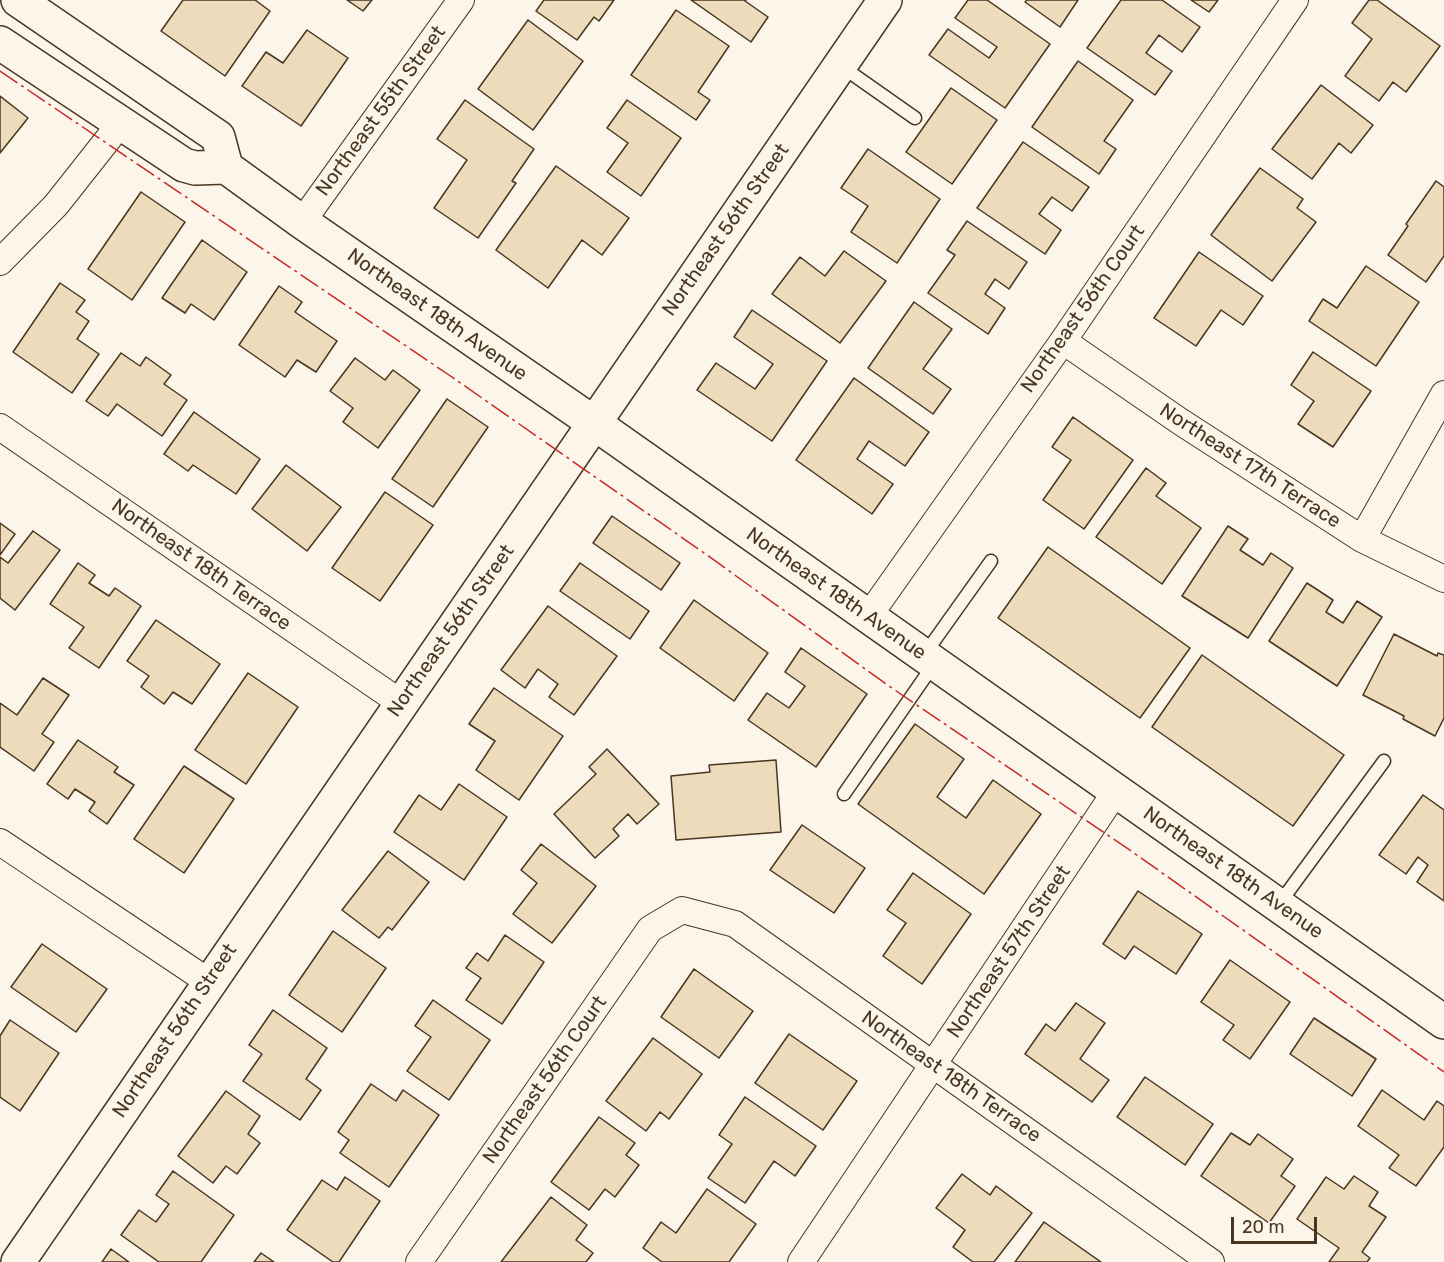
<!DOCTYPE html>
<style>
body{margin:0}
#map{position:relative;width:1444px;height:1262px;overflow:hidden;background:#fbf6e9;font-family:Rubik,sans-serif}
canvas{display:block}
.scale{position:absolute;left:1231px;top:1217px;width:86px;height:27px;box-sizing:border-box;border:3px solid #4a3520;border-top:0;padding-left:8px;font-size:18px;line-height:21px;white-space:nowrap;color:#4a3520;-webkit-text-stroke:4px #fbf6e9;paint-order:stroke}
</style>
<div id="map">
<canvas width="1444" height="1262"></canvas>
<div class="scale">20 m</div>
</div>
<script>
const ctx = document.querySelector('canvas').getContext('2d');
ctx.lineJoin = 'round';
function fillPath(path, color) { ctx.fillStyle = color; ctx.fill(path, 'evenodd'); }
const shape = rows => new Path2D(rows.map(r => 'M' + r).join(''));
function trace(path, color, width, dash) { ctx.strokeStyle = color; ctx.lineWidth = width; ctx.lineCap = dash ? 'butt' : 'round'; ctx.setLineDash(dash || []); ctx.stroke(path); }
function write(font, color, halo, rows, align = 'center') {
  ctx.font = font + ' Rubik,sans-serif'; ctx.lineWidth = 4.5; ctx.setLineDash([]); ctx.textBaseline = 'middle'; ctx.strokeStyle = halo; ctx.fillStyle = color; for (const [text, x, y, turn = 0] of rows) {
    ctx.save(); ctx.translate(x, y); ctx.rotate((+turn || 0) * Math.PI / 180); ctx.textAlign = isNaN(turn) ? turn : align; if (halo) ctx.strokeText(text, 0, 0); ctx.fillText(text, 0, 0); ctx.restore();
  }
}
const building = shape([
 [183,0,255,0,270,11,225,76,161,31,183,0],
 [347,0,372,0,363,11,347,0],
 [544,0,614,0,599,21,594,17,577,40,536,11,544,0],
 [691,0,746,0,745,1,768,17,751,42,691,0],
 [968,0,987,0,1050,44,1005,108,929,55,948,29,989,58,997,47,955,18,968,0],
 [1027,0,1078,0,1060,27,1025,2,1027,0],
 [1121,0,1162,0,1200,27,1182,52,1159,35,1146,53,1172,71,1155,95,1087,48,1121,0],
 [1191,0,1218,0,1209,12,1191,0],
 [1369,0,1377,0,1440,46,1406,92,1393,82,1379,101,1345,76,1372,39,1352,23,1369,0],
 [676,10,729,46,698,92,710,100,696,120,631,75,676,10],
 [528,20,583,61,533,130,478,89,528,20],
 [307,30,348,58,301,126,242,86,266,52,283,63,307,30],
 [1078,61,1133,100,1104,141,1116,149,1099,174,1032,127,1078,61],
 [1321,85,1373,125,1351,153,1339,143,1312,179,1272,149,1321,85],
 [951,88,997,120,952,184,906,152,951,88],
 [0,96,28,118,0,153,0,96],
 [465,100,534,149,512,181,516,183,478,238,434,208,467,160,437,139,465,100],
 [627,100,681,138,641,196,607,172,628,143,607,128,627,100],
 [1023,142,1089,187,1072,211,1052,197,1039,214,1061,230,1045,254,977,208,1023,142],
 [868,149,940,199,897,263,851,232,868,206,841,188,868,149],
 [556,166,629,218,602,255,582,240,548,288,496,250,556,166],
 [1260,168,1303,199,1297,208,1316,222,1272,281,1211,235,1260,168],
 [1436,181,1444,187,1444,256,1426,282,1388,255,1408,226,1406,224,1436,181],
 [141,192,185,222,132,300,88,269,141,192],
 [967,221,1027,262,1009,289,995,279,985,294,1005,308,988,334,928,293,955,255,947,250,967,221],
 [202,240,247,272,214,320,191,304,185,313,162,298,202,240],
 [844,251,886,281,840,343,772,294,800,257,825,276,844,251],
 [1199,252,1263,296,1243,325,1221,310,1196,346,1154,318,1199,252],
 [1366,266,1419,302,1376,366,1309,321,1323,299,1337,308,1366,266],
 [60,283,85,300,76,312,89,321,77,339,99,354,72,393,13,352,60,283],
 [279,286,302,302,295,312,337,341,316,372,297,360,285,377,239,345,279,286],
 [914,302,952,329,923,369,951,389,933,414,868,368,914,302],
 [752,310,827,361,772,441,697,390,716,363,755,389,773,364,734,337,752,310],
 [1313,352,1371,391,1333,447,1298,424,1314,401,1291,385,1313,352],
 [121,353,140,366,146,357,171,375,164,384,187,400,162,436,117,404,108,416,86,401,121,353],
 [355,358,385,380,393,370,420,390,378,448,343,422,353,408,330,391,355,358],
 [854,378,929,432,905,466,869,441,857,459,893,484,872,514,796,460,854,378],
 [447,399,488,427,433,507,392,479,447,399],
 [194,412,260,459,236,494,193,465,188,471,164,454,194,412],
 [1073,417,1133,460,1084,529,1043,500,1071,460,1052,447,1073,417],
 [286,465,341,507,307,551,252,509,286,465],
 [1146,468,1166,483,1156,496,1201,528,1162,584,1096,537,1146,468],
 [385,492,433,525,380,601,332,568,385,492],
 [612,516,680,563,661,590,593,543,612,516],
 [0,523,15,534,0,555,0,523],
 [1228,526,1248,539,1240,550,1263,565,1271,553,1293,568,1248,638,1182,596,1228,526],
 [33,531,60,550,15,610,0,598,0,557,8,563,33,531],
 [1048,547,1190,648,1140,718,998,618,1048,547],
 [78,563,95,575,89,583,109,596,115,588,141,606,99,668,69,648,84,627,50,604,78,563],
 [580,563,649,611,630,639,560,591,580,563],
 [1307,583,1333,600,1326,612,1343,623,1357,601,1382,617,1337,686,1269,641,1307,583],
 [694,600,768,653,734,701,660,648,694,600],
 [548,606,617,656,574,715,549,697,558,684,538,669,525,688,501,670,548,606],
 [156,620,220,664,192,704,173,692,164,704,141,687,149,676,127,661,156,620],
 [1394,634,1437,656,1438,653,1444,655,1444,718,1435,736,1403,719,1404,716,1363,695,1394,634],
 [801,648,867,694,816,767,748,720,767,693,789,708,805,686,785,672,801,648],
 [1202,655,1344,755,1293,826,1152,727,1202,655],
 [248,673,298,707,246,784,195,750,248,673],
 [43,678,69,695,42,734,54,742,34,771,0,747,0,703,17,715,43,678],
 [494,688,563,736,519,800,476,770,495,741,469,724,494,688],
 [915,724,964,759,937,797,966,818,993,780,1041,814,984,894,858,804,915,724],
 [78,740,118,767,114,772,134,785,107,824,89,811,95,802,75,789,68,799,47,784,78,740],
 [607,749,659,804,637,824,628,814,613,829,619,836,595,858,554,814,596,774,589,767,607,749],
 [776,760,781,832,676,840,671,776,710,772,709,765,776,760],
 [184,766,234,799,184,873,134,839,184,766],
 [459,784,507,817,464,880,394,832,419,795,441,810,459,784],
 [1423,795,1444,810,1444,901,1417,882,1428,865,1418,857,1406,874,1379,855,1423,795],
 [802,825,865,868,834,913,770,870,802,825],
 [541,844,596,886,552,943,513,914,537,883,521,870,541,844],
 [388,851,429,882,392,930,388,927,379,938,342,910,388,851],
 [913,873,971,914,922,984,883,956,906,923,887,910,913,873],
 [1138,891,1202,934,1176,974,1134,946,1125,959,1103,944,1138,891],
 [333,931,386,968,342,1032,289,995,333,931],
 [505,935,544,962,502,1024,466,1000,481,978,466,968,477,953,488,961,505,935],
 [42,944,107,989,76,1032,11,987,42,944],
 [1230,960,1290,1002,1250,1059,1223,1040,1234,1025,1201,1002,1230,960],
 [694,969,753,1011,719,1058,661,1017,694,969],
 [433,1000,490,1040,449,1100,407,1071,431,1037,415,1026,433,1000],
 [1076,1003,1105,1023,1080,1059,1109,1080,1092,1102,1025,1054,1046,1024,1055,1031,1076,1003],
 [273,1010,327,1048,306,1079,321,1090,300,1120,243,1081,262,1054,249,1045,273,1010],
 [1314,1018,1376,1059,1352,1096,1290,1054,1314,1018],
 [10,1020,59,1053,20,1111,0,1097,0,1036,10,1020],
 [789,1034,857,1081,823,1130,755,1083,789,1034],
 [653,1038,702,1074,669,1119,660,1112,646,1131,606,1101,653,1038],
 [1145,1077,1213,1124,1185,1165,1117,1117,1145,1077],
 [371,1084,396,1101,403,1090,439,1115,389,1187,340,1153,349,1140,338,1132,371,1084],
 [1382,1090,1424,1120,1437,1101,1444,1106,1444,1147,1416,1186,1389,1168,1399,1155,1358,1126,1382,1090],
 [226,1091,260,1116,248,1134,260,1143,237,1174,226,1166,213,1183,178,1156,226,1091],
 [745,1097,816,1146,795,1176,774,1161,745,1203,708,1178,732,1144,719,1135,745,1097],
 [599,1117,635,1143,626,1155,639,1165,615,1197,605,1189,589,1210,551,1182,599,1117],
 [1231,1133,1250,1145,1258,1134,1293,1159,1281,1176,1295,1186,1269,1223,1201,1176,1231,1133],
 [173,1171,234,1215,201,1262,159,1262,121,1235,139,1210,156,1222,169,1204,156,1195,173,1171],
 [962,1174,990,1195,996,1186,1032,1213,994,1262,973,1262,953,1247,965,1230,936,1208,962,1174],
 [1354,1176,1378,1192,1369,1206,1386,1217,1362,1252,1370,1258,1367,1262,1329,1262,1339,1248,1297,1219,1326,1177,1344,1189,1354,1176],
 [345,1177,380,1201,339,1262,333,1262,287,1230,322,1180,337,1190,345,1177],
 [707,1189,756,1224,729,1262,662,1262,643,1248,661,1222,676,1233,707,1189],
 [551,1197,587,1225,576,1240,593,1253,586,1262,501,1262,551,1197],
 [1044,1222,1101,1262,1015,1262,1044,1222],
 [111,1249,129,1262,102,1262,111,1249],
 [261,1253,274,1262,254,1262,261,1253]
]);
fillPath(building, '#ecdcbc');
trace(building, '#4a3520', 1.5);
const lane = shape([
 [841,66,915,118],
 [924,655,991,561],
 [844,794,934,664],
 [1279,904,1384,761]
]);
const street = shape([
 [302,222,461,0],
 [0,262,56,205,120,124],
 [1063,341,1181,422,1362,539,1444,579],
 [0,427,401,703],
 [1362,539,1444,394],
 [868,617,1063,341,1295,0],
 [0,842,209,982],
 [419,1262,650,929,682,910,735,924,1211,1262],
 [801,1262,1116,791]
]);
const secondary = shape([
 [18,0,218,137,226,167,302,222,594,423,1444,1022],
 [0,43,184,165,195,168,226,167],
 [18,1262,885,0]
]);
trace(lane, '#4a3520', 15);
trace(street, '#4a3520', 28);
trace(secondary, '#4a3520', 36);
trace(lane, '#fbf6e9', 12);
trace(street, '#fbf6e9', 26);
trace(secondary, '#fbf6e9', 33);
trace(shape([
 [0,71,449,375,707,555,886,684,1134,853,1444,1072]
]), '#c62828', 1.5, [21, 4.5, 3, 4.5]);
write('20px', '#4a3520', '#fbf6e9', [
 ["Northeast 55th Street",381,111,-54],
 ["Northeast 56th Street",726,230,-55],
 ["Northeast 56th Court",1083,309,-55],
 ["Northeast 18th Avenue",437,315,35],
 ["Northeast 17th Terrace",1250,466,33],
 ["Northeast 18th Terrace",201,565,35],
 ["Northeast 18th Avenue",836,594,35],
 ["Northeast 56th Street",451,631,-55],
 ["Northeast 18th Avenue",1233,873,35],
 ["Northeast 57th Street",1009,952,-56],
 ["Northeast 56th Street",175,1031,-56],
 ["Northeast 18th Terrace",951,1077,35],
 ["Northeast 56th Court",545,1080,-55]
]);
</script>
